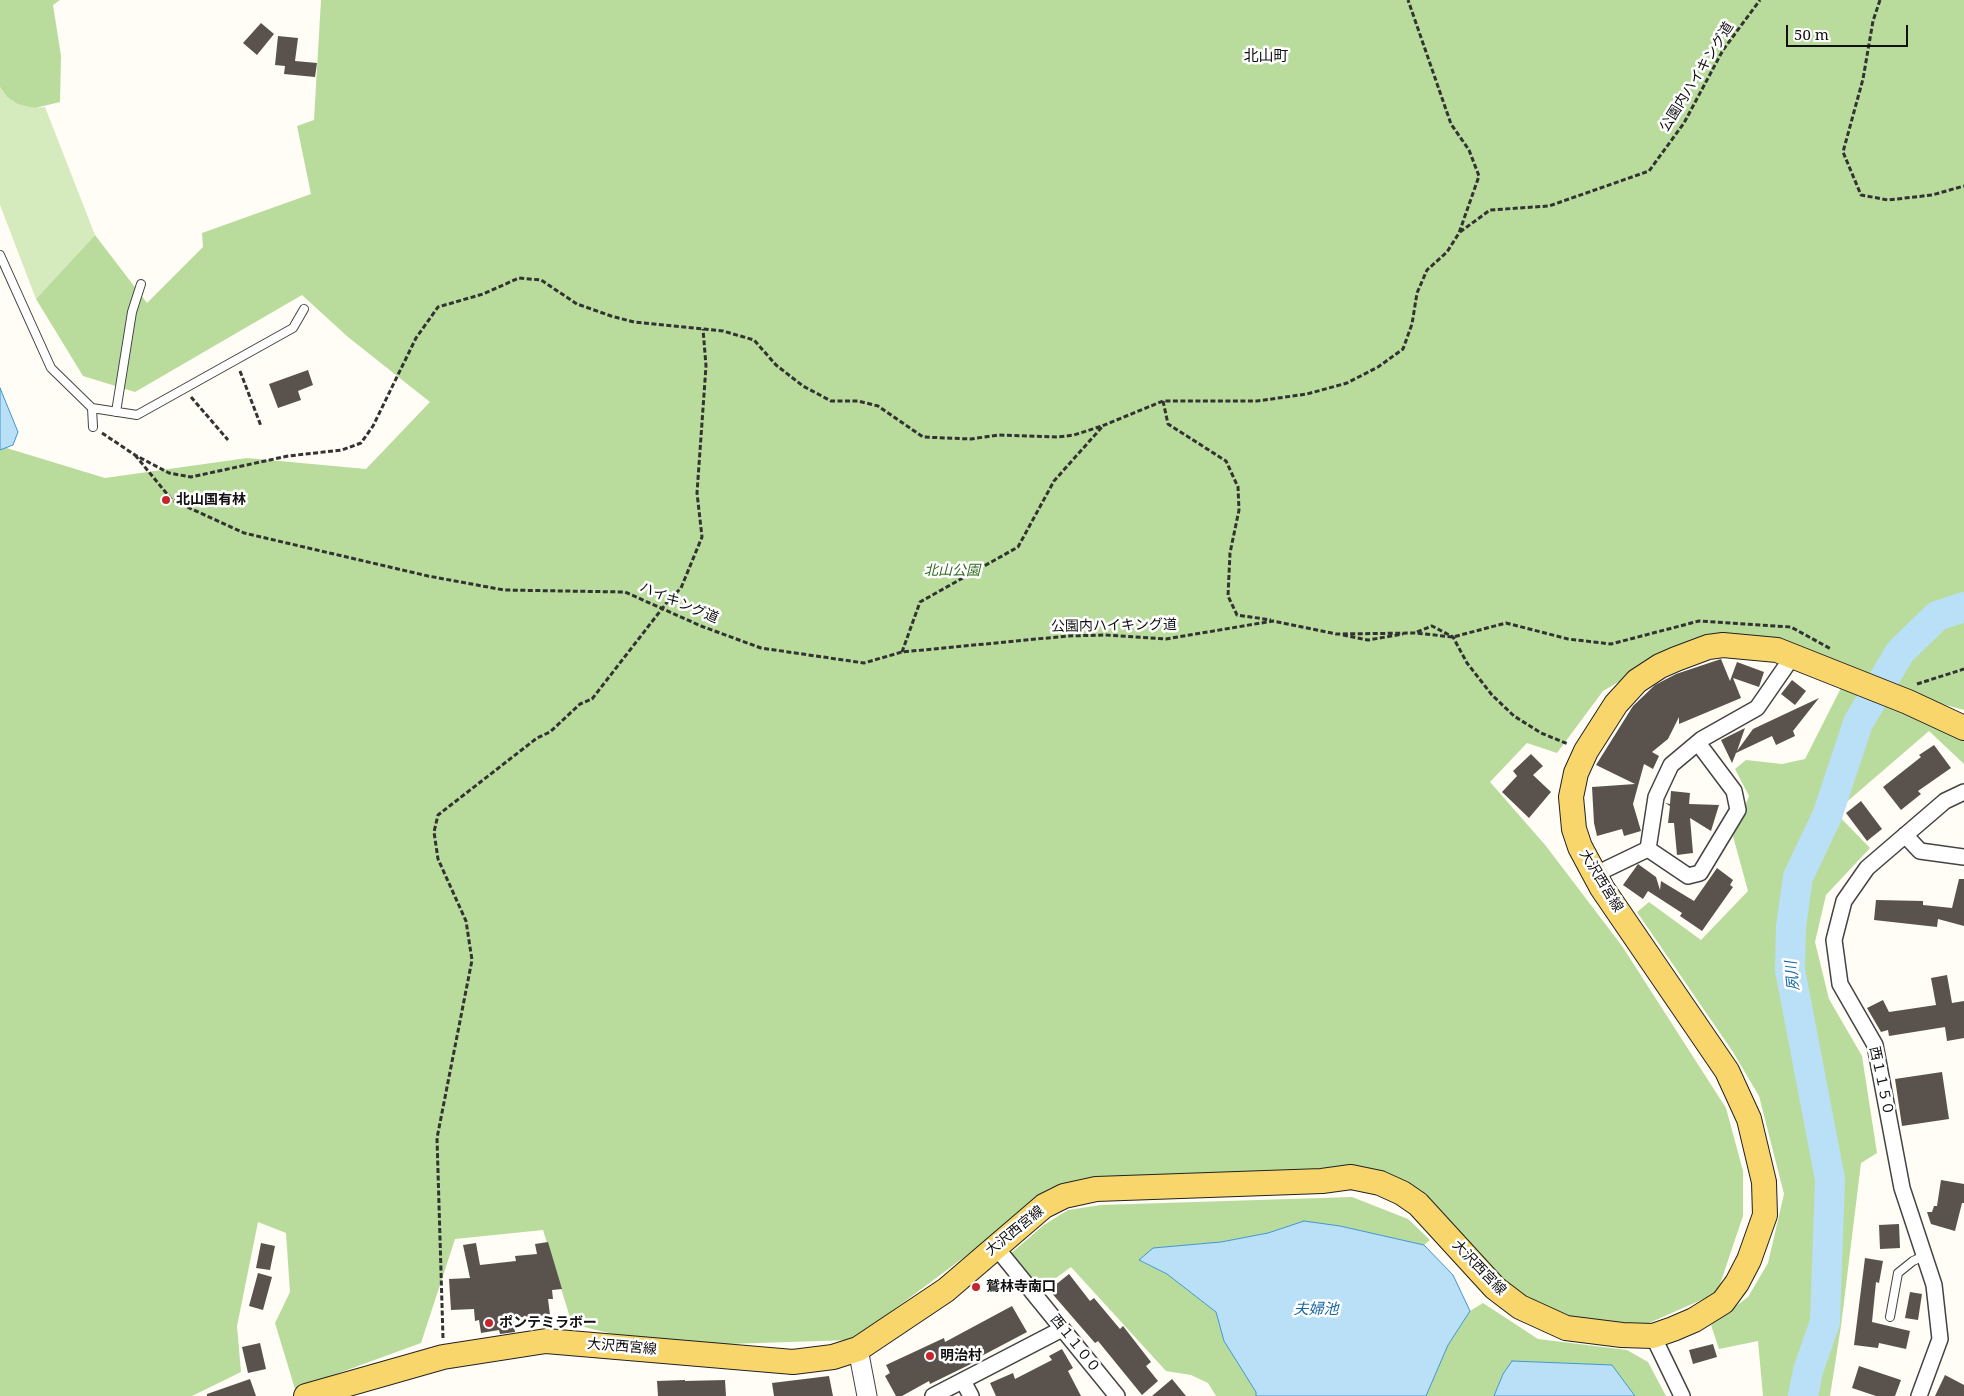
<!DOCTYPE html>
<meta charset="utf-8">
<style>
body{margin:0}
#map{position:relative;width:1964px;height:1396px;overflow:hidden;background:#fffdf5;font-family:"Noto Serif",serif}
canvas{display:block}
.scale{position:absolute;left:1786px;top:25px;width:122px;height:22px;box-sizing:border-box;border:2px solid #111;border-top:0;padding-left:6px;font-size:15px;line-height:18px;white-space:nowrap;color:#111;-webkit-text-stroke:4px #fff;paint-order:stroke}
</style>
<div id="map">
<canvas width="1964" height="1396"></canvas>
<div class="scale">50 m</div>
</div>
<script>
const ctx = document.querySelector('canvas').getContext('2d');
ctx.lineJoin = 'round';
function fillPath(path, color) { ctx.fillStyle = color; ctx.fill(path, 'evenodd'); }
const shape = rows => new Path2D(rows.map(r => 'M' + r).join(''));
function trace(path, color, width, dash) { ctx.strokeStyle = color; ctx.lineWidth = width; ctx.lineCap = dash ? 'butt' : 'round'; ctx.setLineDash(dash || []); ctx.stroke(path); }
function write(font, color, halo, rows, align = 'center') {
  ctx.font = font + ' "Noto Serif","Noto Sans JP",serif'; ctx.lineWidth = 5; ctx.setLineDash([]); ctx.textBaseline = 'middle'; ctx.strokeStyle = halo; ctx.fillStyle = color; for (const [text, x, y, turn = 0] of rows) {
    ctx.save(); ctx.translate(x, y); ctx.rotate((+turn || 0) * Math.PI / 180); ctx.textAlign = isNaN(turn) ? turn : align; if (halo) ctx.strokeText(text, 0, 0); ctx.fillText(text, 0, 0); ctx.restore();
  }
}
fillPath(shape([
 [0,87,7,97,35,108,45,107,95,235,36,299,0,205]
]), '#d5ebbd');
fillPath(shape([
 [0,0,60,0,53,5,61,56,60,102,35,108,18,104,7,97,0,87],
 [321,0,1964,0,1964,710,1928,700,1799,646,1685,643,1603,691,1557,753,1527,743,1490,782,1546,846,1622,946,1726,1108,1743,1171,1743,1216,1717,1293,1649,1323,1587,1325,1535,1305,1500,1280,1421,1190,1366,1170,1097,1179,1050,1188,1034,1205,853,1340,662,1346,572,1324,543,1230,455,1239,421,1343,295,1389,275,1323,290,1292,286,1233,258,1222,237,1326,241,1372,192,1396,0,1396,0,446,105,478,247,458,366,469,430,402,348,337,302,295,135,392,83,376,36,299,95,235,147,303,203,247,202,233,311,194,297,126,314,120],
 [1842,686,1964,737,1964,764,1929,731,1835,812,1870,848,1826,895,1815,942,1829,999,1862,1056,1877,1153,1861,1163,1841,1326,1830,1396,1763,1396,1758,1341,1719,1349,1711,1325,1748,1297,1768,1263,1784,1194,1759,1096,1733,1052,1637,912,1649,902,1701,940,1748,891,1733,836,1749,796,1735,769,1746,760,1782,764,1805,759],
 [1352,1197,1408,1219,1430,1240,1424,1245,1340,1226,1304,1221,1268,1233,1221,1242,1153,1248,1140,1261,1167,1274,1216,1312,1224,1341,1256,1392,1256,1396,1216,1396,1208,1383,1191,1375,1166,1371,1071,1267,1041,1289,1009,1255,1044,1225,1068,1210,1101,1205],
 [1483,1303,1538,1339,1627,1350,1648,1362,1666,1396,1635,1396,1612,1365,1512,1361,1503,1374,1494,1396,1426,1396,1448,1345,1470,1311]
]), '#b9dc9c');
const water = shape([
 [0,388,18,432,13,445,0,450,0,388],
 [1304,1221,1340,1226,1424,1245,1453,1275,1470,1311,1448,1345,1426,1396,1256,1396,1256,1392,1224,1341,1216,1312,1167,1274,1139,1260,1153,1248,1221,1242,1268,1233,1304,1221],
 [1512,1361,1612,1365,1635,1396,1494,1396,1503,1374,1512,1361]
]);
fillPath(water, '#b9e0f7');
trace(water, '#3f96cf', 1);
trace(shape([
 [1803,1396,1808,1371,1825,1322,1830,1179,1790,970,1791,927,1798,877,1827,816,1858,723,1900,652,1937,616,1964,607]
]), '#b9e0f7', 30);
fillPath(shape([
 [261,23,274,34,257,55,243,43],
 [278,36,298,38,295,61,317,63,315,77,284,74,285,66,275,65],
 [308,370,313,385,298,391,301,400,278,408,269,384],
 [1721,659,1730,681,1737,662,1764,672,1759,687,1733,678,1741,698,1679,724,1679,717,1668,739,1652,752,1659,756,1653,769,1644,764,1633,804,1641,831,1624,836,1622,829,1597,836,1594,823,1592,787,1635,784,1596,765,1633,706,1655,685,1676,674],
 [1792,680,1806,691,1795,705,1781,694],
 [1819,698,1793,731,1795,736,1776,745,1772,736,1736,753,1732,763,1721,740,1745,728,1737,751,1753,729],
 [1934,745,1951,768,1918,791,1921,794,1901,810,1883,787,1921,757,1919,755],
 [1531,754,1543,766,1533,775,1551,792,1529,818,1502,792,1517,776,1513,771],
 [1671,791,1690,793,1689,804,1719,805,1711,831,1690,818,1693,853,1677,855,1674,823,1668,823,1670,806,1665,803,1670,804],
 [1861,801,1882,829,1867,841,1846,813],
 [1638,864,1656,877,1660,890,1661,881,1694,901,1717,868,1733,880,1730,885,1733,887,1702,931,1680,916,1682,913,1648,891,1643,899,1623,885],
 [1959,879,1964,879,1964,926,1938,919,1937,927,1874,920,1876,900,1923,901,1923,905,1952,908],
 [1947,975,1952,1003,1964,1001,1964,1038,1947,1041,1945,1027,1889,1036,1888,1030,1881,1032,1867,1008,1883,1000,1889,1012,1936,1005,1931,978],
 [1942,1072,1949,1119,1902,1126,1895,1079],
 [1941,1180,1964,1184,1964,1203,1962,1203,1955,1231,1931,1224,1927,1212,1932,1212,1934,1206,1937,1206],
 [1899,1224,1900,1248,1880,1249,1879,1225],
 [548,1242,562,1289,552,1290,553,1299,548,1299,550,1315,513,1318,515,1332,500,1334,499,1330,481,1333,479,1320,475,1321,474,1309,451,1310,449,1279,470,1278,463,1245,476,1243,480,1265,516,1261,515,1256,537,1254,535,1244],
 [261,1243,275,1246,270,1270,256,1268],
 [1865,1258,1883,1261,1879,1283,1876,1282,1872,1322,1910,1331,1906,1349,1879,1343,1878,1348,1854,1345],
 [258,1273,272,1277,263,1310,249,1306],
 [1069,1274,1090,1301,1094,1298,1120,1329,1123,1326,1151,1362,1146,1366,1158,1381,1142,1395,1098,1341,1095,1343,1049,1290],
 [1910,1292,1922,1294,1918,1320,1905,1318],
 [1012,1306,1027,1332,974,1360,975,1362,930,1384,929,1381,902,1396,896,1396,885,1376,890,1373,886,1365,944,1338,945,1342],
 [260,1343,266,1369,248,1373,242,1347],
 [1713,1344,1717,1357,1693,1364,1689,1350],
 [1062,1349,1073,1368,1068,1371,1081,1396,996,1396,990,1383,1013,1373,1015,1379,1052,1360,1049,1356],
 [1859,1366,1901,1380,1895,1396,1876,1396,1852,1388],
 [1945,1375,1964,1385,1964,1396,1935,1396],
 [829,1376,833,1396,774,1396,772,1383],
 [250,1379,256,1396,207,1396,207,1394],
 [1172,1379,1186,1396,1152,1396],
 [685,1380,685,1381,725,1380,726,1396,658,1396,657,1381]
]), '#5a524d');
const service = shape([
 [0,255,51,368,92,408,93,427],
 [92,408,137,415,293,328,304,309],
 [116,412,132,312,141,284],
 [1890,1317,1898,1273,1913,1261,1924,1256]
]);
const minor = shape([
 [1905,835,1920,851,1964,857],
 [1648,849,1688,876,1700,873,1738,810,1734,791,1698,743],
 [1594,875,1648,849,1656,797,1671,765,1702,739,1757,708,1793,656],
 [995,1246,1117,1396],
 [1653,1336,1682,1396],
 [963,1381,971,1396],
 [933,1396,1062,1329],
 [1919,1396,1940,1339,1934,1285,1902,1188,1875,1045,1840,984,1834,940,1844,901,1867,868,1945,801,1964,792]
]);
const tertiary = shape([
 [858,1349,867,1396]
]);
const primary = shape([
 [306,1396,443,1357,546,1341,793,1362,833,1357,858,1349,946,1290,1044,1206,1064,1196,1096,1189,1322,1181,1351,1177,1380,1183,1402,1193,1418,1204,1495,1288,1520,1307,1566,1328,1622,1335,1653,1336,1673,1329,1694,1320,1723,1302,1737,1283,1749,1260,1765,1215,1764,1182,1749,1119,1727,1071,1602,888,1580,847,1574,829,1571,797,1576,773,1586,751,1616,704,1637,681,1660,666,1676,659,1708,647,1723,645,1777,650,1908,702,1964,728]
]);
trace(service, '#444', 10);
trace(minor, '#444', 18);
trace(tertiary, '#444', 21);
trace(primary, '#222', 26);
trace(shape([
 [1880,0,1873,21,1863,79,1843,152,1861,195,1888,200,1932,195,1964,186],
 [1460,232,1490,210,1549,206,1649,171,1684,123,1723,50,1760,0],
 [240,371,261,426],
 [191,397,228,440],
 [1163,401,1168,424,1226,461,1238,487,1239,510,1230,553,1228,596,1237,615,1271,620],
 [102,433,135,455,169,473,191,477,288,456,342,450,361,443,373,426,416,338,438,307,483,294,519,278,541,280,577,304,611,316,634,322,723,331,754,340,776,365,803,386,831,401,858,401,878,406,923,437,971,439,998,435,1058,437,1074,435,1102,426,1163,401,1257,401,1307,394,1347,383,1378,367,1403,349,1412,324,1417,293,1427,270,1447,252,1459,233,1479,176,1469,150,1451,124,1408,0],
 [135,455,172,500,244,533,428,576,504,590,625,592,701,626,761,648,864,663,902,652,1068,636,1105,635,1166,639,1273,621,1336,634,1415,633,1453,637,1506,623,1568,639,1611,644,1699,621,1791,627,1831,649],
 [1417,632,1432,626,1453,637,1467,663,1492,695,1514,716,1541,733,1568,744],
 [1343,635,1368,640,1403,634],
 [902,652,920,602,1018,547,1054,481,1102,427],
 [1917,684,1964,669],
 [443,1338,437,1138,472,960,466,921,438,859,434,832,438,815,537,738,550,732,580,704,592,699,668,601,681,588,702,537,697,493,706,366,703,329]
]), '#333', 3, [5, 2.5]);
trace(service, '#fff', 8);
trace(minor, '#fff', 15);
trace(tertiary, '#fff', 19);
trace(primary, '#f9d66b', 24);
for (const [x, y, r, color] of [
 [166,500,5,"#c4262e"],
 [976,1287,5,"#c4262e"],
 [489,1323,5,"#c4262e"],
 [930,1356,5,"#c4262e"]
]) { const dot = new Path2D(); dot.arc(x, y, r, 0, 2 * Math.PI); ctx.fillStyle = color; ctx.fill(dot); trace(dot, '#fff', 2); }
write('14px', '#111', '#fff', [
 ["公園内ハイキング道",1697,77,-58],
 ["ハイキング道",679,603,23],
 ["公園内ハイキング道",1114,626,-1],
 ["大沢西宮線",1601,881,59],
 ["西１１５０",1881,1081,78],
 ["大沢西宮線",1015,1231,-39],
 ["大沢西宮線",1479,1268,46],
 ["西１１００",1075,1344,51],
 ["大沢西宮線",622,1347,5]
]);
write('bold 14px', '#111', '#fff', [
 ["北山国有林",176,500],
 ["鷲林寺南口",986,1287],
 ["ポンテミラボー",499,1323],
 ["明治村",940,1356]
], 'left');
write('italic 14px', '#2f6b1f', '#fff', [
 ["北山公園",952,571]
]);
write('15px', '#111', '#fff', [
 ["北山町",1266,57]
]);
write('italic 15px', '#1768a6', '#fff', [
 ["夙川",1793,976,-96],
 ["夫婦池",1316,1310]
]);
</script>
